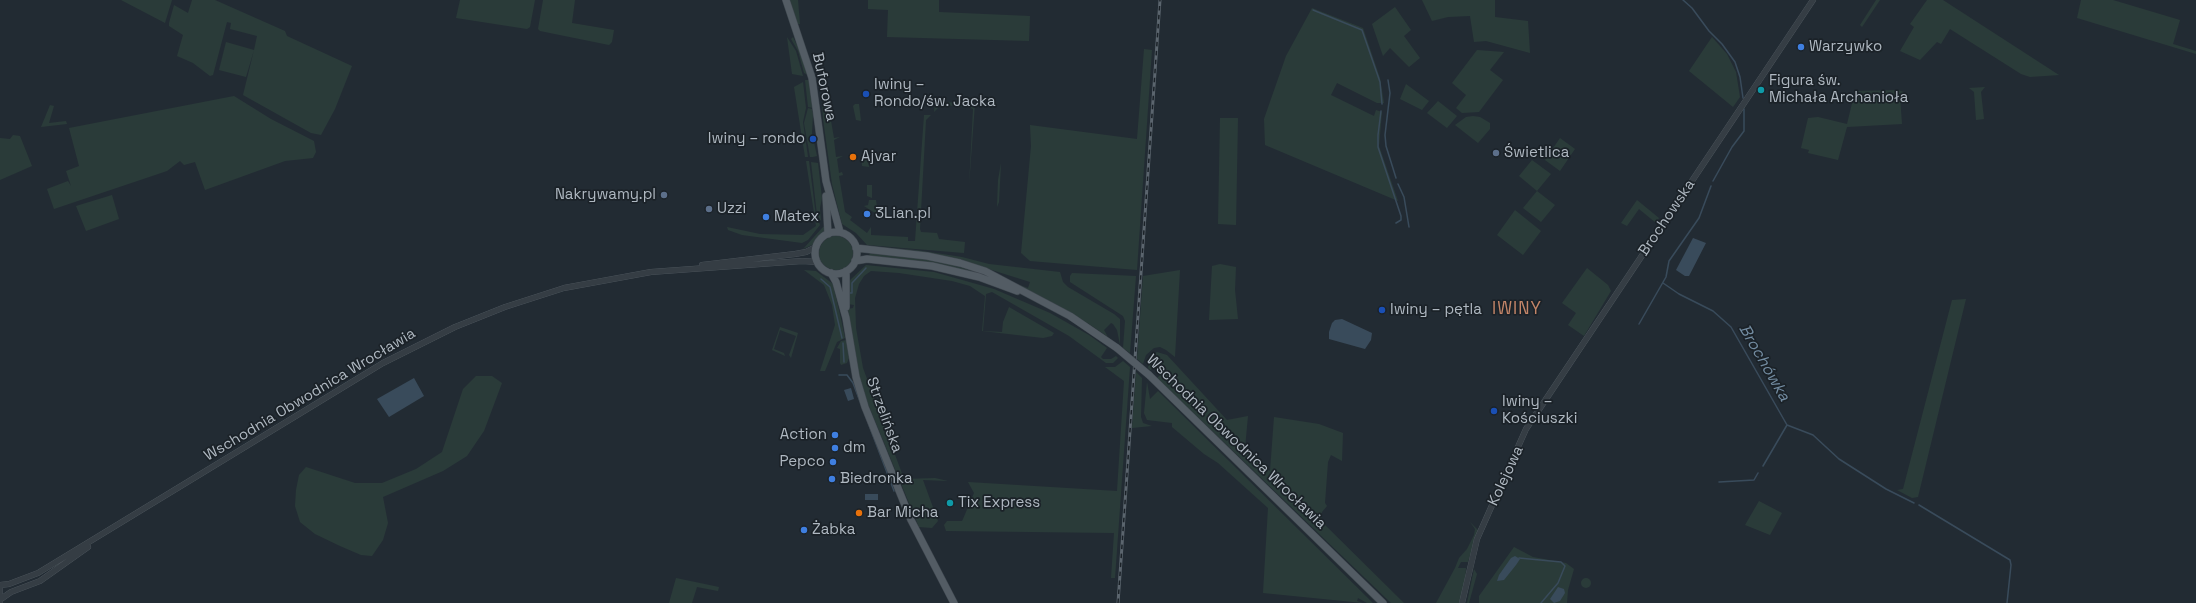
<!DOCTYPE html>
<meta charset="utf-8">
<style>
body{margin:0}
canvas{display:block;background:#222b33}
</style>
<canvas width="2196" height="603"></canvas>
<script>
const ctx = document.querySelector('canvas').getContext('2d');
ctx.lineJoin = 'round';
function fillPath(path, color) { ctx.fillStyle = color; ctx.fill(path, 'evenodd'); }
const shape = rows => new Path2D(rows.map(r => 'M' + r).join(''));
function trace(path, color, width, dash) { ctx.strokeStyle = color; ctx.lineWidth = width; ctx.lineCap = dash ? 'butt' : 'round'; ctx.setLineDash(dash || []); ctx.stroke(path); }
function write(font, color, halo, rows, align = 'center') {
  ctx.font = font + ' "Space Grotesk",sans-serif'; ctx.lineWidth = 3.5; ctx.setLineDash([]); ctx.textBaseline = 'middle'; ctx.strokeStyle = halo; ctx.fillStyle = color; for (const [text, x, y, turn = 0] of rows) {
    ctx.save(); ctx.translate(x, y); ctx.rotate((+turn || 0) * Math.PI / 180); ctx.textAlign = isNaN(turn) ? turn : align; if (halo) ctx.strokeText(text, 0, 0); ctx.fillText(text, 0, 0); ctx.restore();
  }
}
fillPath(shape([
 [121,0,172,0,165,23],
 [192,0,215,0,285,31,287,36,352,66,335,109,321,135,311,133,243,95,254,50,246,77,219,70,226,42,254,50,257,36,230,29,231,23,227,22,213,75,210,76,193,63,177,56,183,35,169,26,169,23,174,5,188,13],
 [460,0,535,0,530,27,527,29,456,18],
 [543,0,575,0,572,23,614,30,612,42,609,45,540,31,538,29],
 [790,0,798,0,800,24,797,24],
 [868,0,939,0,939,12,1030,16,1029,41,887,37,888,10,868,9],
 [1422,0,1495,0,1495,17,1528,21,1530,53,1486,41,1474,42,1470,16,1448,17,1432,21],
 [1876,0,1880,0,1862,27,1860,25],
 [1927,0,1943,0,2059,75,2030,77,2021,74,1950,29,1941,44,1937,42,1920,60,1900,51,1914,27,1910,24],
 [2081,0,2113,0,2180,20,2173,44,2196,51,2196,54,2077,18],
 [1395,7,1411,30,1404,36,1420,58,1409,67,1390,48,1383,56,1372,24],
 [1312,8,1363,28,1380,78,1384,103,1377,103,1337,83,1331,95,1374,116,1376,110,1382,112,1379,146,1398,201,1265,145,1264,119,1286,56],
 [787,37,796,51,803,76,792,74],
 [793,37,802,55,808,75,804,73,798,51,791,39],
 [1712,37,1727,54,1736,72,1740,97,1733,107,1689,71],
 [1144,49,1152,50,1137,270,1030,261,1021,253,1031,146,1030,125,1137,139],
 [1477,50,1504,52,1490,70,1503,80,1479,112,1462,113,1456,108,1466,95,1452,83],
 [805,80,809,80,813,108,808,107],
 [803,82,806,108,803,122,808,157,805,157,794,87],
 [1406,84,1429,101,1422,110,1400,99],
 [1985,87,1981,92,1984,119,1976,120,1974,92,1969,88],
 [1898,90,1904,92,1900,96,1902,124,1847,127,1838,160,1808,153,1809,150,1801,148,1808,118,1818,117,1847,124,1855,91],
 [234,96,271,119,314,141,316,152,313,158,285,161,205,190,195,162,184,165,180,161,167,171,54,209,47,189,68,181,71,186,66,171,79,166,69,128],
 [828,100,828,121,831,121,834,138,840,137,834,140,836,157,843,156,837,159,839,173,842,172,843,175,839,176,845,212,852,217,850,220,867,233,871,227,871,235,908,237,908,241,915,241,924,115,931,115,926,120,920,229,921,232,937,233,939,239,965,242,964,253,867,245,856,233,842,224,832,184,823,119,822,103],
 [1438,101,1457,116,1447,128,1427,113],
 [935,102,975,103,969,186,973,109,969,107,941,105,934,112],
 [855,104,859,104,861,121,856,120,853,106],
 [50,105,54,106,49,123,66,121,67,124,41,127],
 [808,108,812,109,813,114,812,133,817,156,813,157,810,157,804,123],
 [1473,116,1480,117,1490,123,1490,129,1478,143,1455,125,1466,117],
 [1220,118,1238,118,1236,225,1218,224],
 [13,135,20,136,32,166,0,180,0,138,10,139],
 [1560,138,1575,149,1560,171,1545,160],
 [863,154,868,154,869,167,862,166,861,155],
 [1532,160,1551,174,1537,191,1555,205,1541,222,1523,208,1537,191,1519,176],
 [806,161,809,161,816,216,820,225,808,240,802,243,742,235,728,230,727,227,760,234,803,235,816,226],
 [811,162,818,163,822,198,820,208,821,221,817,215],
 [1001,163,999,202,997,207,998,180],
 [867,185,872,185,872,198,867,196],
 [112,195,119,219,86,231,76,206],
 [869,200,876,200,878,215,864,206,868,205],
 [1637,200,1659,218,1656,223,1639,209,1627,226,1621,223],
 [1515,210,1541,231,1523,255,1497,235],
 [823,227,826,227,824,232,812,245,803,249],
 '819 253a17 17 0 1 1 34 0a17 17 0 1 1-34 0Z',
 [870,246,916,250,962,257,989,264,1060,272,1063,282,1068,287,1114,314,1120,319,1120,345,1117,330,1113,324,1111,323,1104,330,1108,337,1089,324,1017,284,1028,288,1030,282,960,260,917,251],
 [870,253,907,256,943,262,979,273,920,261,869,256],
 [1220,264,1236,267,1235,290,1238,319,1209,320,1212,266],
 [866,265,934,272,994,289,1050,313,1089,335,1107,348,1101,357,1103,359,1111,359,1116,356,1118,358,1113,363,1106,363,1069,336,992,292,986,294,983,331,1002,332,1003,322,1009,307,1054,333,1052,336,1043,338,982,331,985,296,970,286,952,281,899,273,871,271,864,276,859,284,855,298,856,328,863,368,904,479,935,478,948,481,923,480,938,521,932,528,919,527,861,387,849,323,848,309,853,308,854,305,848,304,848,282],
 [1587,268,1608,285,1611,291,1584,336,1568,325,1576,313,1562,303],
 [804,270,816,271,833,284,841,319,845,338,837,342,825,371,820,371,835,325,832,305,824,285],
 [1180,270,1175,357,1166,350,1160,347,1154,348,1146,355,1143,364,1137,359,1143,276],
 [1072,273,1136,276,1130,353,1123,348,1125,321,1123,316,1070,282,1070,276],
 [1966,299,1918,497,1912,498,1897,490,1903,489,1952,300],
 [780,327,798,333,791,358,789,355,796,336,780,330,774,349,784,353,785,356,772,350],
 [847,340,849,358,847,363,841,365,840,363,840,349,837,348,841,341],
 [1157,352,1167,355,1227,420,1248,416,1245,448,1270,471,1274,417,1319,424,1343,433,1342,461,1331,455,1328,462,1325,503,1327,506,1322,512,1321,521,1404,603,1391,603,1157,378,1167,369,1158,365,1150,370,1148,368,1150,357],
 [1123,361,1130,367,1115,578,1111,578,1114,533,946,531,944,525,947,521,962,521,963,519,974,493,968,482,1117,491,1124,381,1105,367,1115,367],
 [1136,372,1142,378,1141,417,1143,423,1152,426,1132,428],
 [476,376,492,376,502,383,484,431,467,456,443,471,383,497,388,523,383,540,372,556,361,555,340,546,315,534,300,522,295,506,296,490,299,475,306,467,355,483,382,483,416,469,442,452,463,389],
 [1147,382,1150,399,1158,391,1373,603,1367,603,1358,598,1357,601,1363,603,1263,593,1268,508,1218,463,1204,454,1172,427,1172,423,1147,420,1144,413],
 [1159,389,1379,603,1377,603],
 [1759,501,1782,513,1770,535,1745,525],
 [1470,522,1478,530,1468,562,1461,562,1458,568,1466,568,1465,582,1460,603,1436,603,1455,568,1459,558,1467,549,1474,535,1475,529],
 [1514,547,1533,557,1566,563,1574,569,1568,590,1567,603,1479,603,1479,596],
 [1474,569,1477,574,1469,603,1467,603],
 [676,578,719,587,718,591,697,587,692,603,669,603],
 '1581 583a5 5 0 1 1 10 0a5 5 0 1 1-10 0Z'
]), '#2a3b39');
fillPath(shape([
 [1693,238,1706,243,1689,276,1685,276,1676,270],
 [1342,319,1372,333,1371,340,1365,349,1329,339,1329,332,1332,323,1335,320],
 [414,378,424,396,389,417,377,399],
 [851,388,854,399,848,401,844,390],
 [865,494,878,494,878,500,865,500],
 [1515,556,1520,559,1516,565,1504,580,1497,581,1499,575,1511,558],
 [1558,587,1564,589,1565,593,1560,601,1554,603,1550,599]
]), '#394b5b');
trace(shape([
 [1683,0,1692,8,1709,31,1722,44,1735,62,1740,77,1743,98],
 [1313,10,1362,30,1380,82,1382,104],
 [1388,80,1390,93,1385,135,1386,146,1396,178],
 [1381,111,1378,135,1378,147,1401,216,1401,220,1396,223],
 [1713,181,1732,147,1744,131,1744,109],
 [1398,184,1404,197,1409,227],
 [821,279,830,287,842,338],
 [1663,283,1679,294,1713,311,1731,327,1787,425,1813,435,1839,459,1886,489,1914,503],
 [850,293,852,293,852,283,866,268],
 [1639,324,1666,277,1669,261,1699,218,1711,186],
 [843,343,844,362],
 [839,375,847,375,853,383,894,491],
 [1763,466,1787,425],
 [1719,482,1754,480,1758,473],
 [1919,505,2010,560,2011,565,2007,603],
 [1519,558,1561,562,1565,566,1558,583,1541,603]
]), '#394b5b', 1.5);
const minor = shape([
 [702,265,795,254,806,252,816,247],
 [0,585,9,584,38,573,383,363,455,327,505,307,564,288,651,272,802,261,818,262],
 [0,588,0,603],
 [1,599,11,592,40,581,88,547],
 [1462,603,1477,539,1526,429,1813,0]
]);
const major = shape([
 [786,0,812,78,826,181,840,232],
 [826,196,828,234],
 '815 253a21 21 0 1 1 42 0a21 21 0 1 1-42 0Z',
 [856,248,927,256,960,263,985,271,1070,316,1117,348],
 [855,261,867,259,932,266,979,277,1017,291],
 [831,273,836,282,846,318,856,377,865,407,911,520,954,603],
 [846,307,846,271],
 [1149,375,1383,603]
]);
trace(minor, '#525b62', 6);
trace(major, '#3e464e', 8);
trace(minor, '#353d44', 5.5);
trace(major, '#535c64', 7);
const rail = shape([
 [1118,603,1160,0]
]);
trace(rail, '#5b656e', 3);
trace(rail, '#1b2228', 1.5, [4.5]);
const majorBridge = shape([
 [1117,348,1149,375]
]);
trace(majorBridge, '#3e464e', 8, []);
trace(majorBridge, '#535c64', 7);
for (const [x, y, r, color] of [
 [1801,47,4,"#3f7fe0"],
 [1761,90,4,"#0f9aa8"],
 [866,94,4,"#1a4fb4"],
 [813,139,4,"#1a4fb4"],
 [1496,153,4,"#5c6f8a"],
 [853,157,4,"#e8710a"],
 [664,195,4,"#5c6f8a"],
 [709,209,4,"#5c6f8a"],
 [867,214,4,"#3f7fe0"],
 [766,217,4,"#3f7fe0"],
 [1382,310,4,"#1a4fb4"],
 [1494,411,4,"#1a4fb4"],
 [835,435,4,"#3f7fe0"],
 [835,448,4,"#3f7fe0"],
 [833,462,4,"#3f7fe0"],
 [832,479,4,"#3f7fe0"],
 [950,503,4,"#0f9aa8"],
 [859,513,4,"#e8710a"],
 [804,530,4,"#3f7fe0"]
]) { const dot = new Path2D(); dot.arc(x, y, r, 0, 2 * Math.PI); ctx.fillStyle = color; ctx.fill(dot); trace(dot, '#1b2228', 1.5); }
write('15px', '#afb8c1', '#1b2228', [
 ["Warzywko",1809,47],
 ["Figura św.",1769,81],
 ["Michała Archanioła",1769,98],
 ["Iwiny –",874,85],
 ["Rondo/św. Jacka",874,102],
 ["Iwiny – rondo",805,139,"right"],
 ["Świetlica",1504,153],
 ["Ajvar",861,157],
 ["Nakrywamy.pl",656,195,"right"],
 ["Uzzi",717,209],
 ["3Lian.pl",875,214],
 ["Matex",774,217],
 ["Iwiny – pętla",1390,310],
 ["Iwiny –",1502,402],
 ["Kościuszki",1502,419],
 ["Action",827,435,"right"],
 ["dm",843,448],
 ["Pepco",825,462,"right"],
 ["Biedronka",840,479],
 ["Tix Express",958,503],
 ["Bar Micha",867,513],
 ["Żabka",812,530]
], 'left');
write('15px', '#afb8c1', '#1b2228', [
 ["Buforowa",824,87,78],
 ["Brochowska",1667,218,-56],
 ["Wschodnia Obwodnica Wrocławia",310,395,-31],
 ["Strzelińska",884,415,70],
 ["Wschodnia Obwodnica Wrocławia",1236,442,44],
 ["Kolejowa",1506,476,-65]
]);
write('italic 16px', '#738ca1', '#1b2228', [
 ["Brochówka",1764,363,60]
]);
ctx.letterSpacing = '1px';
write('17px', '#c38568', '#1b2228', [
 ["IWINY",1517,309]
]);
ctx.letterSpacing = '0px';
</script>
